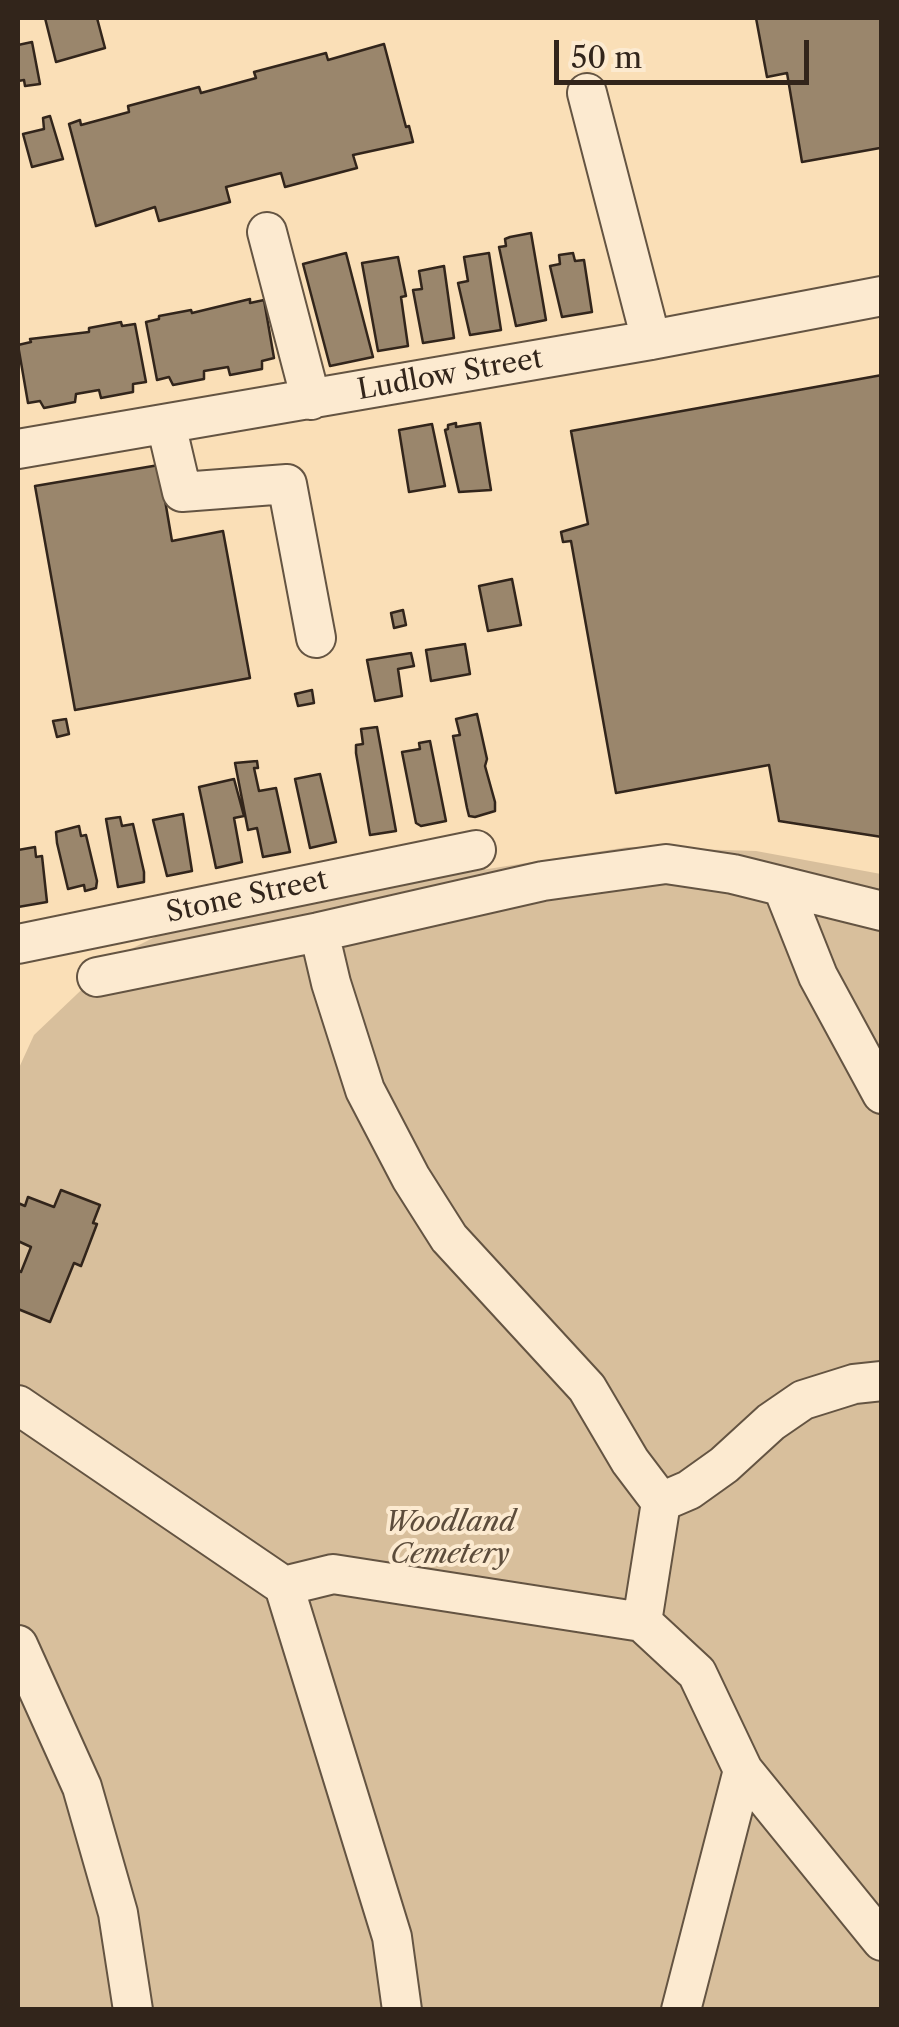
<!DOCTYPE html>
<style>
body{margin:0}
#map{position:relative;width:899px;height:2027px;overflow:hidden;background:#fadfb7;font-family:"Libre Caslon Text",serif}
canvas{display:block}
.frame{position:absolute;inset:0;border:20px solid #32251b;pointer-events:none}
.scale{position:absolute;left:554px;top:40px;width:255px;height:45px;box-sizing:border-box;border:5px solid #32251b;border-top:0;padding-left:12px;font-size:30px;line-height:35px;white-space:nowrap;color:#32251b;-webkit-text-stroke:8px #fcead0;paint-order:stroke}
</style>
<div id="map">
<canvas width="899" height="2027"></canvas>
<div class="frame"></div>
<div class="scale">50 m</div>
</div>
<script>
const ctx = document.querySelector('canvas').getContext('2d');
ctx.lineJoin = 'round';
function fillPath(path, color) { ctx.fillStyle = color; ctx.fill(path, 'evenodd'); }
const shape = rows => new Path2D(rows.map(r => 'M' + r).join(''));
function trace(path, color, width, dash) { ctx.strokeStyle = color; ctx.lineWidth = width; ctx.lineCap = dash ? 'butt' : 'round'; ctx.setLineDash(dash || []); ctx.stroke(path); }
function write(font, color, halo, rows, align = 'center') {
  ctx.font = font + ' "Libre Caslon Text",serif'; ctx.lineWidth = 8; ctx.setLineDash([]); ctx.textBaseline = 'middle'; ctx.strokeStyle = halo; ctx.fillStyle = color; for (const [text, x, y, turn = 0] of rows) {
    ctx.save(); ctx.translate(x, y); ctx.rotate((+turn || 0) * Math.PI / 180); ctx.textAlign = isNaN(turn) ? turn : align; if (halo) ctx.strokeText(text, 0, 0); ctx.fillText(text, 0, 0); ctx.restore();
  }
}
fillPath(shape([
 [628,847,756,851,881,874,881,2009,18,2009,18,1070,34,1035,117,956,201,914]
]), '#d8bf9c');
const building = shape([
 [45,18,97,18,105,48,56,62,45,18],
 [756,18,882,18,882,160,880,148,802,162,787,73,767,77,756,18],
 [32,42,40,84,25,86,24,80,18,81,18,45,32,42],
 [384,44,406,127,409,126,413,142,353,155,357,168,285,187,281,173,226,187,230,202,159,221,155,207,96,226,69,124,80,120,81,125,129,112,128,106,199,87,201,93,256,78,254,72,326,53,328,60,384,44],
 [50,116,63,159,32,167,23,134,44,129,43,118,50,116],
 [531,233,546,320,516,326,499,247,506,246,505,239,510,237,531,233],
 [346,253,373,357,330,366,303,264,346,253],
 [489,253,501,330,470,335,458,283,468,281,464,257,489,253],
 [573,253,575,261,584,260,592,312,562,317,550,266,560,264,559,255,573,253],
 [398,257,406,296,401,297,408,346,378,351,362,263,398,257],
 [444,266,454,338,423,343,413,290,422,289,419,271,444,266],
 [250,299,250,303,264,300,274,358,262,361,262,369,230,375,228,367,204,371,204,379,173,385,169,377,157,380,146,322,159,319,159,316,191,310,192,313,250,299],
 [121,322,122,326,135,324,146,382,133,384,133,392,101,398,99,390,76,394,75,402,44,408,40,401,28,403,18,345,31,342,30,339,89,332,89,328,121,322],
 [882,375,882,837,779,821,769,765,616,793,571,541,563,542,561,532,588,524,571,431,882,375],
 [456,423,456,427,480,423,491,490,459,492,445,430,448,429,448,425,456,423],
 [432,424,445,486,409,492,399,430,432,424],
 [159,465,172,541,223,531,250,678,75,710,35,486,159,465],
 [512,579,521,625,488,631,479,586,512,579],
 [403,610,406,625,394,628,391,613,403,610],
 [465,644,470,674,431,681,426,650,465,644],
 [411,653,414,666,398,669,402,696,375,701,367,660,411,653],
 [312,690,314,703,298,706,295,694,312,690],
 [477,714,487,759,485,766,495,802,495,811,475,817,469,816,467,808,453,736,460,735,456,719,477,714],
 [66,719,69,734,57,737,53,721,66,719],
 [377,727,396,831,370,835,356,753,356,745,363,744,361,729,377,727],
 [430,741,446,821,421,826,416,823,402,752,420,749,419,743,430,741],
 [257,761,258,768,254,768,259,791,276,788,290,852,263,857,257,828,248,830,235,763,257,761],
 [320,774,336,842,310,848,295,779,320,774],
 [234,779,244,816,234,818,242,862,216,868,199,787,234,779],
 [183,814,192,871,167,876,153,820,183,814],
 [120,817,122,826,133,824,144,872,144,882,118,887,106,819,120,817],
 [79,826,81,836,86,835,97,881,96,888,85,891,84,885,68,889,57,843,56,832,79,826],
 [35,847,36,857,42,856,47,902,18,907,18,850,35,847],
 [61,1190,100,1205,93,1223,97,1224,81,1266,74,1263,50,1322,18,1309,18,1270,21,1272,31,1247,18,1241,18,1203,25,1206,28,1197,54,1207,61,1190]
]);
fillPath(building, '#9a866c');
trace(building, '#32251b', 2.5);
const minor = shape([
 [587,93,651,340],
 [267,232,311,400],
 [166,424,182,492,287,484,316,638],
 [18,449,651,340,882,296],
 [783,888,818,976,882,1094],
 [319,932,331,983,365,1090,411,1178,449,1238,587,1388,630,1461,661,1502,642,1622],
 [18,944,476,850],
 [97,977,319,932,543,881,666,864,733,874,882,911],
 [18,1405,284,1586,392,1937,402,2010],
 [661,1502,689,1490,724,1465,771,1422,803,1400,854,1384,882,1381],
 [284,1586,333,1574,642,1622,697,1673,743,1770,882,1941],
 [18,1645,82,1787,118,1913,133,2010],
 [681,2010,743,1770]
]);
trace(minor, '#645442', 42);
trace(minor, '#fcead0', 38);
write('28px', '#32251b', '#fcead0', [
 ["Ludlow Street",450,375,-10],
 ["Stone Street",247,897,-12]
]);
write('italic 28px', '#5c4c3b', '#fcead0', [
 ["Woodland",450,1523],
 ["Cemetery",450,1555]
]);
</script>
